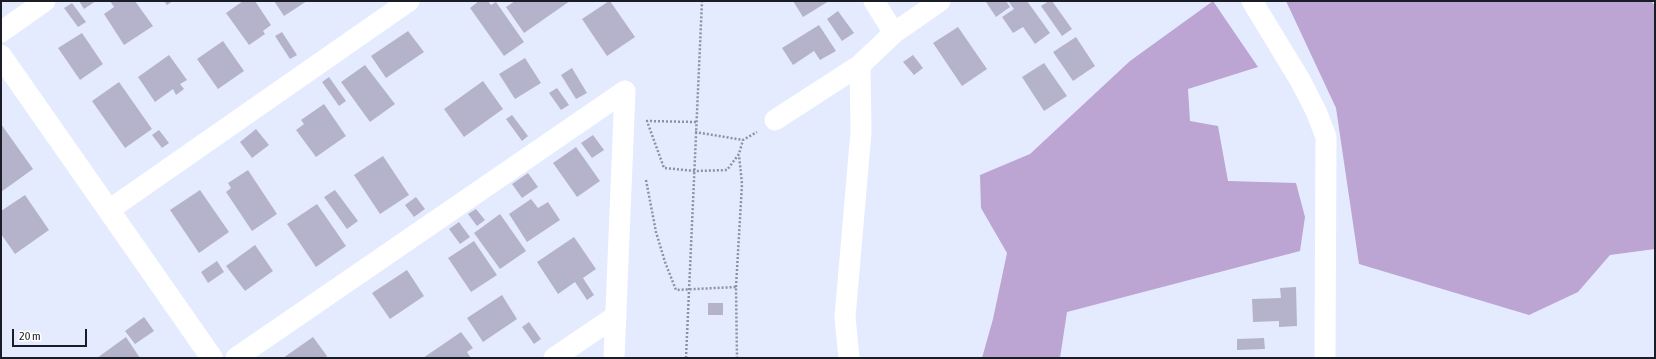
<!DOCTYPE html>
<style>
body{margin:0}
#map{position:relative;width:1656px;height:359px;overflow:hidden;background:#e5ebff;font-family:"Asap Condensed",sans-serif}
canvas{display:block}
.frame{position:absolute;inset:0;border:2px solid #1a1d25;pointer-events:none}
.scale{position:absolute;left:12px;top:329px;width:75px;height:18px;box-sizing:border-box;border:2px solid #1a1d25;border-top:0;padding-left:5px;font-size:12px;line-height:14px;white-space:nowrap;color:#1a1d25;-webkit-text-stroke:3px #fff;paint-order:stroke}
</style>
<div id="map">
<canvas width="1656" height="359"></canvas>
<div class="frame"></div>
<div class="scale">20 m</div>
</div>
<script>
const ctx = document.querySelector('canvas').getContext('2d');
ctx.lineJoin = 'round';
function fillPath(path, color) { ctx.fillStyle = color; ctx.fill(path, 'evenodd'); }
const shape = rows => new Path2D(rows.map(r => 'M' + r).join(''));
function trace(path, color, width, dash) { ctx.strokeStyle = color; ctx.lineWidth = width; ctx.lineCap = dash ? 'butt' : 'round'; ctx.setLineDash(dash || []); ctx.stroke(path); }
fillPath(shape([
 [1213,1,1258,67,1188,89,1190,121,1218,126,1228,181,1296,183,1305,217,1300,251,1067,312,1060,358,982,358,993,319,1007,253,981,208,980,175,1030,154,1130,61],
 [1286,1,1651,1,1655,6,1655,249,1610,255,1578,292,1529,315,1359,264,1336,108]
]), '#bca4d3');
fillPath(shape([
 [79,1,96,1,84,9],
 [110,1,135,1,153,26,124,45,104,14,114,7],
 [164,1,173,1,167,5],
 [243,1,255,1,271,25,263,31,265,34,249,45,226,13],
 [274,1,307,1,284,16],
 [479,1,488,1,491,5,496,2,524,42,504,56,470,8],
 [515,1,570,1,524,33,506,7],
 [609,1,610,1,635,37,607,56,582,19],
 [793,1,829,1,803,17],
 [988,1,1006,1,1010,7,996,17,986,2],
 [1008,1,1027,1,1050,33,1035,44,1023,27,1013,33,1002,17,1014,9],
 [1049,1,1052,1,1072,29,1062,36,1041,6],
 [72,3,86,22,78,27,64,8],
 [838,11,854,33,842,41,827,19],
 [819,25,836,51,820,60,814,51,793,65,782,48],
 [958,27,987,69,962,86,933,43],
 [408,31,424,52,386,78,371,56],
 [282,32,297,55,290,59,275,36],
 [82,33,103,64,80,80,58,48],
 [1076,37,1095,66,1073,81,1053,52],
 [223,41,244,71,218,89,197,59],
 [169,55,187,80,180,84,184,89,176,95,173,89,155,102,138,77],
 [913,55,923,68,914,75,903,62],
 [525,58,541,83,515,99,499,74],
 [1044,63,1067,96,1044,111,1022,77],
 [365,65,395,104,370,122,341,82],
 [572,68,587,93,576,99,561,75],
 [329,77,346,101,339,106,322,82],
 [483,81,503,109,464,137,444,109],
 [119,82,152,129,125,148,92,101],
 [557,88,569,105,561,110,549,93],
 [324,104,346,136,316,157,296,130,304,124,301,120],
 [512,115,528,136,522,141,506,119],
 [1,124,33,169,1,192],
 [256,129,269,145,252,158,240,142],
 [159,130,169,143,162,148,152,135],
 [593,135,604,150,592,158,581,143],
 [576,147,600,181,577,197,553,163],
 [383,156,409,195,380,214,354,175],
 [248,170,277,214,252,231,226,192,231,188,228,183],
 [528,173,538,187,522,198,512,184],
 [200,190,229,232,199,253,170,210],
 [335,190,358,221,347,229,324,197],
 [25,195,49,230,15,254,1,234,1,211],
 [416,197,425,209,414,217,405,205],
 [531,199,538,208,548,202,560,220,527,242,509,214],
 [317,204,346,246,316,267,287,224],
 [476,209,485,220,477,226,468,214],
 [500,214,526,251,500,269,474,233],
 [459,222,470,237,460,244,449,229],
 [574,237,596,269,583,278,594,295,587,300,575,282,558,294,537,262],
 [474,241,497,275,471,292,448,258],
 [255,245,273,271,245,291,226,266],
 [217,261,224,272,208,283,201,272],
 [407,270,424,296,390,319,372,293],
 [1296,287,1297,326,1279,327,1279,321,1253,322,1252,299,1281,298,1280,288],
 [502,295,517,319,483,342,467,318],
 [708,303,723,303,723,315,708,315],
 [144,317,154,331,135,344,125,331],
 [529,322,541,339,534,344,522,327],
 [461,332,473,348,467,352,471,358,423,358],
 [126,337,140,358,97,358],
 [313,337,327,356,325,358,283,358],
 [1264,338,1265,349,1237,350,1237,339]
]), '#b5b3cb');
trace(shape([
 [696,122,647,121,664,168,695,171,727,170,739,154,743,140,757,132],
 [695,132,743,140],
 [646,180,656,232,665,262,676,290,736,287,737,358],
 [736,287,742,184,739,155],
 [686,358,702,1]
]), '#8d92a1', 2.5, [2, 2]);
trace(shape([
 [874,1,894,33],
 [1252,1,1300,80,1316,111,1326,137,1325,358],
 [1,32,45,1],
 [775,120,860,65,894,33,940,1],
 [109,210,409,1],
 [236,358,625,91],
 [554,358,616,316],
 [614,358,625,91],
 [849,358,845,317,861,132,860,65]
]), '#fff', 21);
trace(shape([
 [1,56,212,358]
]), '#fff', 22);
</script>
